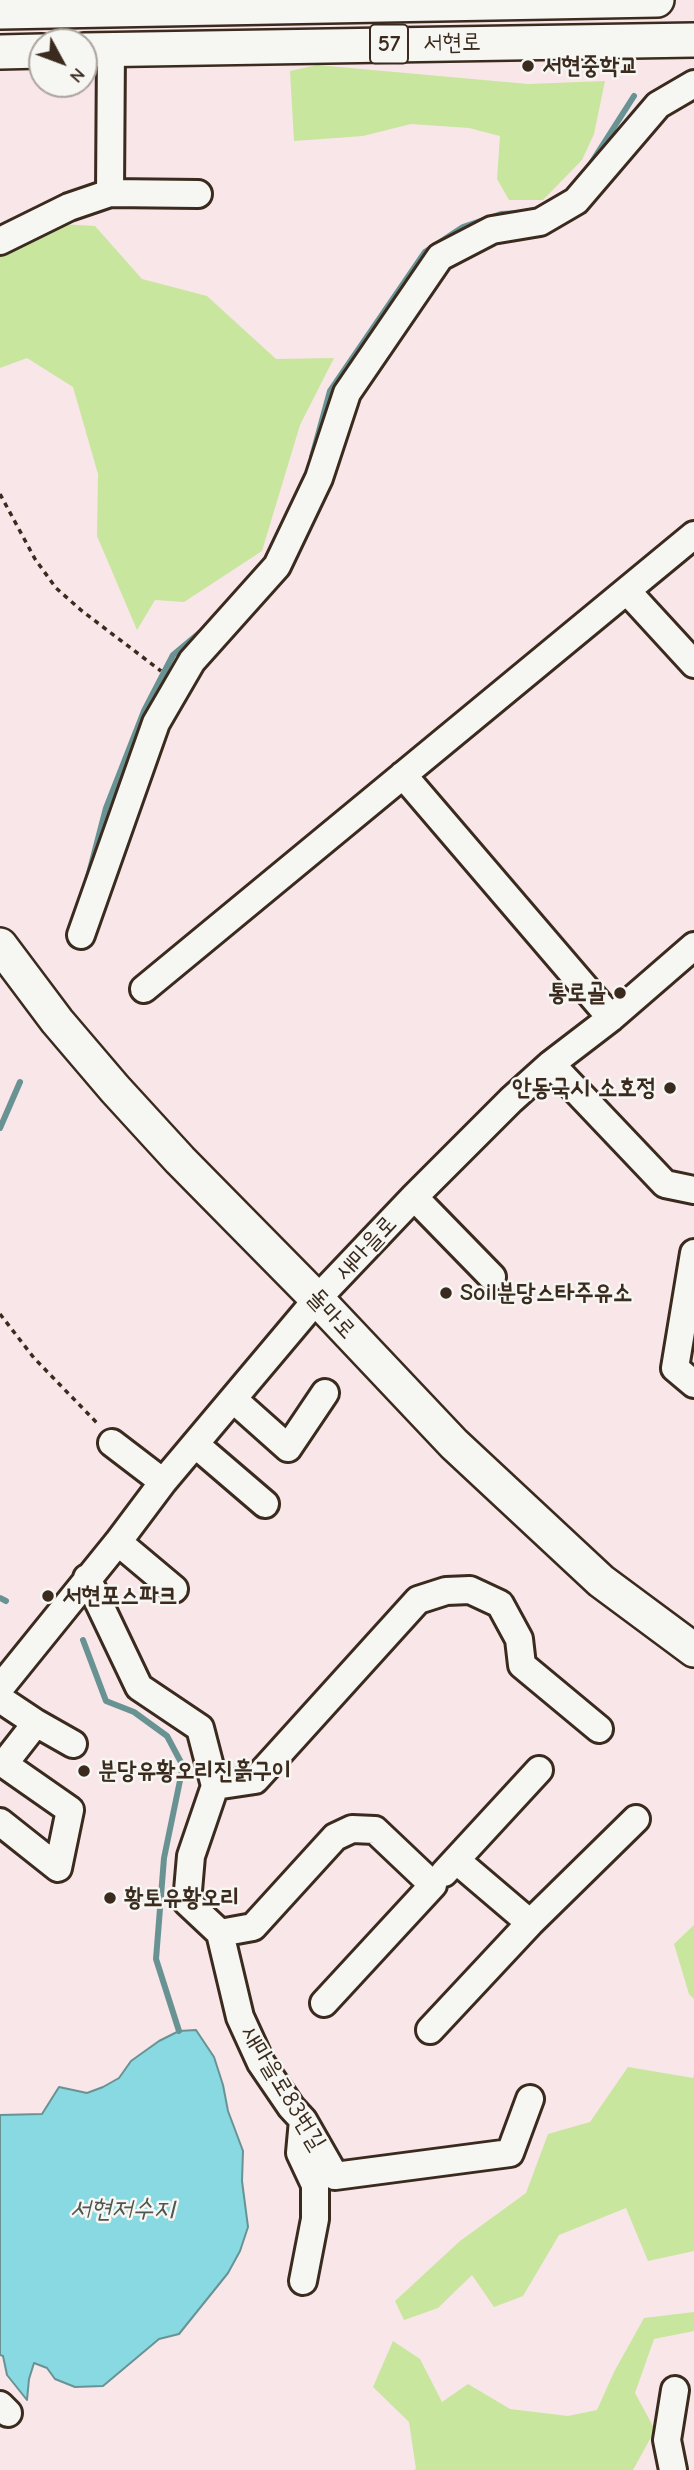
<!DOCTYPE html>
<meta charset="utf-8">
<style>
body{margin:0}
#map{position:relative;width:694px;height:2470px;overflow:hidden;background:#f8e6e9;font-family:"Comic Neue",sans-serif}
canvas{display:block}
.north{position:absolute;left:28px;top:28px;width:70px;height:70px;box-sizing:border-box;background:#f6f6f2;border:2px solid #aba49d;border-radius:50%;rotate:131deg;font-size:19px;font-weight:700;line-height:28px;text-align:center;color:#3b2a1e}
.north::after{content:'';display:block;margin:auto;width:24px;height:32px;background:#3b2a1e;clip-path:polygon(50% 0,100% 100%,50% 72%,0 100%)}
</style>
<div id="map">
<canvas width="694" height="2470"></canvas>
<div class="north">N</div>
</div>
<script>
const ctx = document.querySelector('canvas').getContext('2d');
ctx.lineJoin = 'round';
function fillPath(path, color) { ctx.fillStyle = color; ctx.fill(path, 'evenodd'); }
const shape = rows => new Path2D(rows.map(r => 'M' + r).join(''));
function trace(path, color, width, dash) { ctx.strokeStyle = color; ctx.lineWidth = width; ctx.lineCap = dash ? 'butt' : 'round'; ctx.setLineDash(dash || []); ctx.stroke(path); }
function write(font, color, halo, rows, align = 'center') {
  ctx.font = font + ' "Comic Neue","Poor Story",sans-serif'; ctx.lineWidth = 5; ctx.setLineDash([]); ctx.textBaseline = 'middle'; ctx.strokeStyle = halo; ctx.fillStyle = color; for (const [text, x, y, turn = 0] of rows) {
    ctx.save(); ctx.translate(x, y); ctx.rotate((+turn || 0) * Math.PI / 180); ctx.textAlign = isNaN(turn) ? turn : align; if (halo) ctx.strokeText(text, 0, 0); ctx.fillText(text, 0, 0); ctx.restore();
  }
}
fillPath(shape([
 [317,65,528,84,605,81,594,134,582,160,543,200,509,200,497,179,500,136,469,128,411,124,363,136,294,141,290,71],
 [43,223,95,226,142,279,207,296,276,359,334,358,300,425,262,551,184,602,155,600,137,630,97,536,98,474,73,387,27,358,0,368,0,248],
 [694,1925,694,1999,689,1994,674,1944],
 [628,2067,693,2078,694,2074,694,2251,648,2261,626,2208,559,2235,523,2296,494,2307,472,2275,438,2308,404,2320,395,2301,460,2241,526,2193,548,2134,590,2122],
 [694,2312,694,2331,654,2339,635,2393,655,2430,633,2470,414,2470,416,2469,409,2422,373,2387,393,2341,420,2359,442,2402,468,2384,510,2409,568,2416,597,2410,614,2372,644,2318]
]), '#c8e69e');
const water = shape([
 [196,2030,214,2057,223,2085,228,2111,243,2151,242,2181,248,2227,240,2251,228,2273,179,2334,159,2339,103,2386,75,2387,55,2379,47,2368,34,2363,29,2379,27,2400,7,2375,3,2356,0,2355,0,2115,42,2114,59,2087,87,2093,103,2087,119,2078,131,2061,159,2041,179,2031,196,2030]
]);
fillPath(water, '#88d9e1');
trace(water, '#699393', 2);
trace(shape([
 [588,168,634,96],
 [312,457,330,391,425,252,463,227,501,214,522,213],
 [87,881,106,808,144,711,173,655,204,629],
 [0,1128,20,1082],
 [0,1598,6,1601],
 [83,1640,106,1701,134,1712,167,1736,183,1766,164,1858,156,1959,179,2031]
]), '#699393', 6);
const minor = shape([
 [110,193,198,194],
 [0,241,69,207,110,193,111,49],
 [627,591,694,664],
 [403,775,611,1018],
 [81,935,156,723,192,661,277,566,319,478,347,393,440,257,492,230,540,222,576,201,658,105,694,84],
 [144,989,694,535],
 [551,1064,665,1184,694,1190],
 [414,1197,492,1277],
 [694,1253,675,1368,694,1384],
 [233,1399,288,1448,325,1393],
 [112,1443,163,1482],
 [195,1444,265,1504],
 [118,1542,174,1589],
 [87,1578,139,1687,200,1728,215,1786,191,1856,187,1902,220,1933,240,2017,261,2063,291,2107,303,2120,335,2176,510,2153,530,2099],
 [0,1688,118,1542,163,1482,317,1299,414,1197,511,1100,551,1064,611,1018,694,946],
 [0,1699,36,1723,4,1764,70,1810,58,1868,0,1822],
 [36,1723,73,1744],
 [215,1786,255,1780,418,1600,446,1591,470,1590,500,1604,519,1639,522,1665,599,1729],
 [444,1873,539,1770],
 [530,1923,636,1819],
 [220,1933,253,1927,335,1837,352,1829,375,1830,433,1885,324,2003],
 [430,2030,530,1923,456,1860],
 [303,2120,300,2153,315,2185,315,2219,303,2281],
 [0,2405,8,2413],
 [673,2470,667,2440,675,2390]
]);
const major = shape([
 [0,12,657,0],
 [84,50,694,40],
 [0,52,42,51],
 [0,945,57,1021,115,1089,180,1160,317,1299,454,1444,601,1581,694,1650]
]);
trace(minor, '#3b2a1e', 32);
trace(major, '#3b2a1e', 38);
trace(shape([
 [0,494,35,559,56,588,82,611,161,671],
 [0,1314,34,1358,98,1424]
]), '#3b2a1e', 3.5, [5, 5]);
trace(minor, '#f6f6f2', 26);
trace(major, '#f6f6f2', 33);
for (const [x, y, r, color] of [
 [528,66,7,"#3b2a1e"],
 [620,993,7,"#3b2a1e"],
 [670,1088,7,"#3b2a1e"],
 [446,1293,7,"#3b2a1e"],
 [48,1596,7,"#3b2a1e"],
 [84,1771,7,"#3b2a1e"],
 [110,1898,7,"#3b2a1e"]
]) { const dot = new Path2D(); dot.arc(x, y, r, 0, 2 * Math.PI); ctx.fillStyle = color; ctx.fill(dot); trace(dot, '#f6f6f2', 2.5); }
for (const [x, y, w] of [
 [389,44,38]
]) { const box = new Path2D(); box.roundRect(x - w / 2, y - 19.5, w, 39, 5); ctx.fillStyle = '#f6f6f2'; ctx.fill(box); trace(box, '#3b2a1e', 2); }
write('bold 23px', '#3b2a1e', null, [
 ["57",389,44]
]);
write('24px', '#3b2a1e', '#f6f6f2', [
 ["서현로",452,43,-1],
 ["새마을로",366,1248,-47],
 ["돌마로",331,1314,47],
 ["새마을로83번길",283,2088,59]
]);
write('bold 24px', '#3b2a1e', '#f6f6f2', [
 ["서현중학교",542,66],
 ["통로골",606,993,"right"],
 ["안동국시 소호정",656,1088,"right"],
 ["Soil분당스타주유소",460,1293],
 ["서현포스파크",62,1596],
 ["분당유황오리진흙구이",98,1771],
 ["황토유황오리",124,1898]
], 'left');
write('italic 26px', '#4e564f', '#f6f6f2', [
 ["서현저수지",122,2210]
]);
</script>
